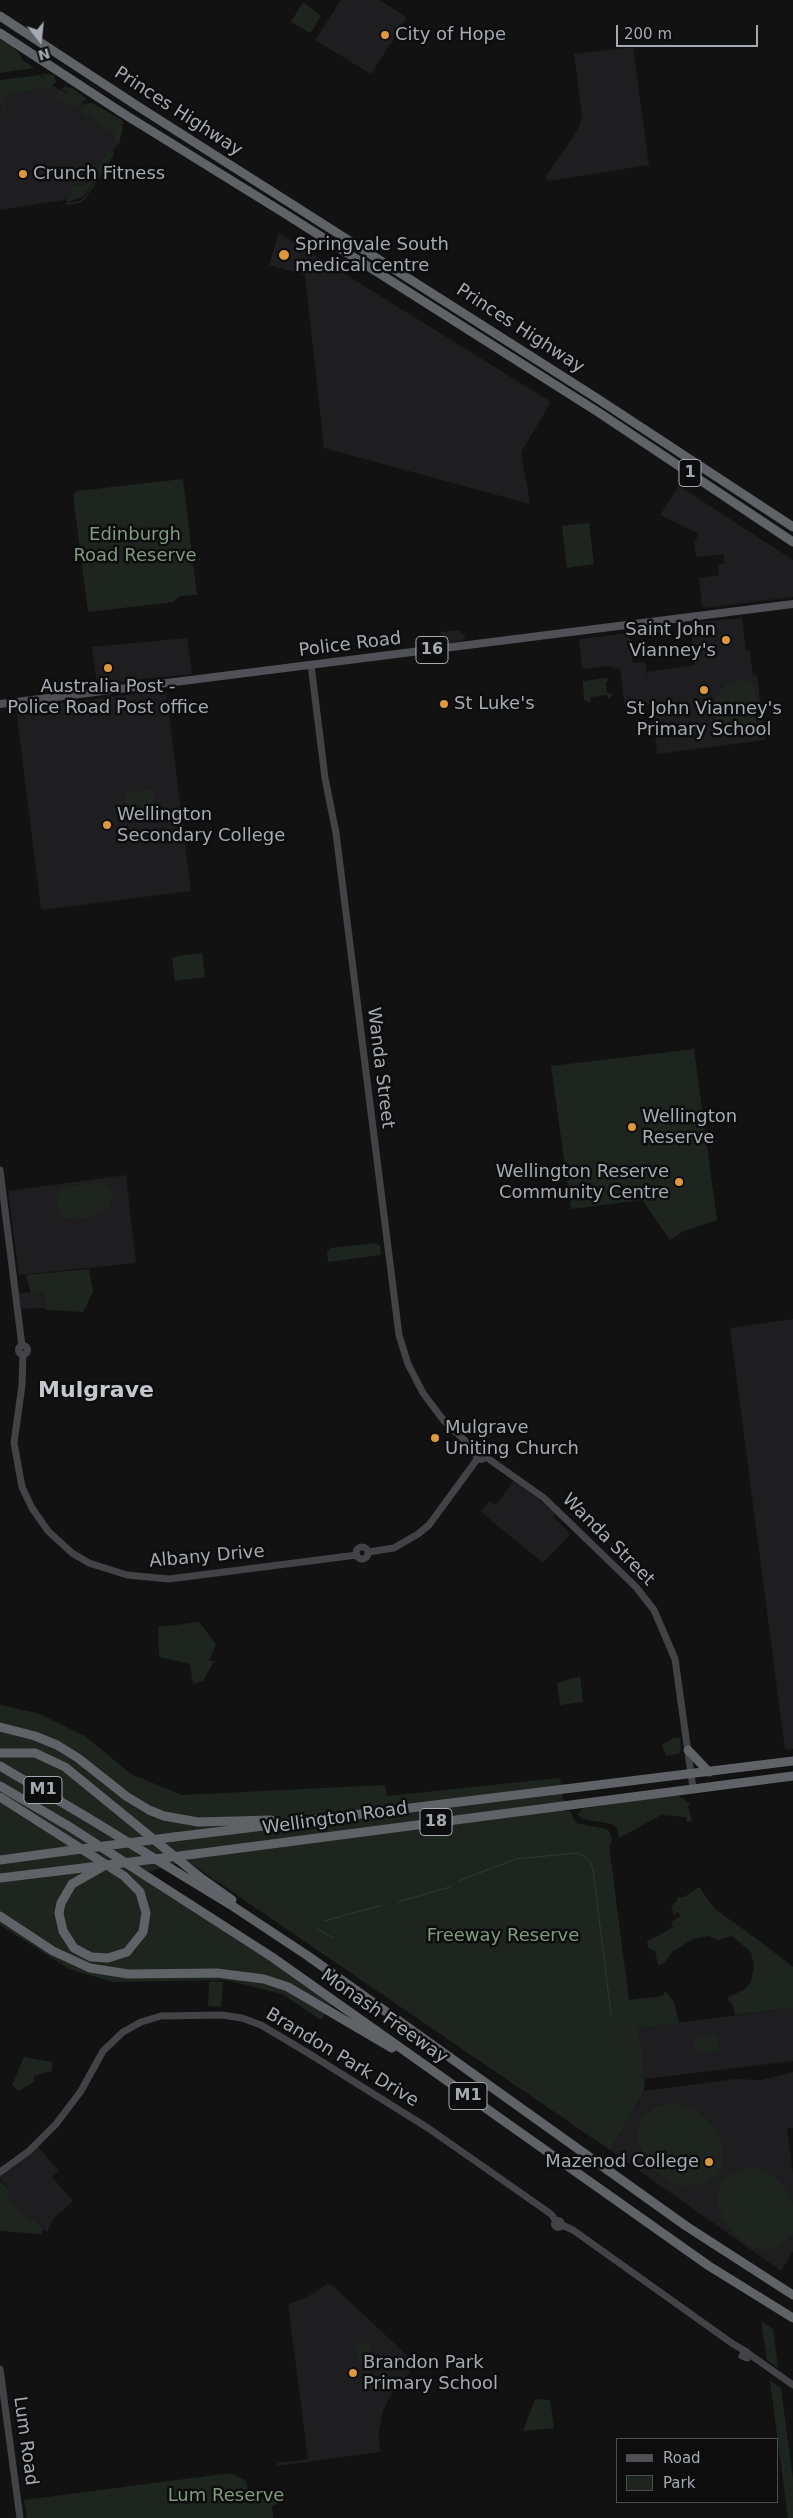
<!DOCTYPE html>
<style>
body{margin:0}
#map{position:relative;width:793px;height:2518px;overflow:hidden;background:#121213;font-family:"DejaVu Sans",sans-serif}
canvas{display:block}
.legend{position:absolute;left:616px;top:2438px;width:162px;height:65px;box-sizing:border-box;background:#0d0d0e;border:1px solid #494c50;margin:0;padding:6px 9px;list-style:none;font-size:15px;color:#a4aab2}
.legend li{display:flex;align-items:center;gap:10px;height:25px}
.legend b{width:25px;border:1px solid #494c50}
.north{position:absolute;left:15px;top:15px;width:50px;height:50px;-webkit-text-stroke:4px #0d0d0e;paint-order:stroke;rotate:164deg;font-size:14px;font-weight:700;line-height:20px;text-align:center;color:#a4aab2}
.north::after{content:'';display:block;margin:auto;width:18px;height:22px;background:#a4aab2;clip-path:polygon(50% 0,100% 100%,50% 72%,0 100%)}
.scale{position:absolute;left:616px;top:25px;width:142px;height:22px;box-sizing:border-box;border:2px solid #a4aab2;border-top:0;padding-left:6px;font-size:15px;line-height:18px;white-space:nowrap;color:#a4aab2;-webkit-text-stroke:4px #0d0d0e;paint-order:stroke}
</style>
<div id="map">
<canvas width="793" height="2518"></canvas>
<ul class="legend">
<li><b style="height:6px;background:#4f5156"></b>Road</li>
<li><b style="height:14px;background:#1e251f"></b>Park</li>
</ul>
<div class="north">N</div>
<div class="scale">200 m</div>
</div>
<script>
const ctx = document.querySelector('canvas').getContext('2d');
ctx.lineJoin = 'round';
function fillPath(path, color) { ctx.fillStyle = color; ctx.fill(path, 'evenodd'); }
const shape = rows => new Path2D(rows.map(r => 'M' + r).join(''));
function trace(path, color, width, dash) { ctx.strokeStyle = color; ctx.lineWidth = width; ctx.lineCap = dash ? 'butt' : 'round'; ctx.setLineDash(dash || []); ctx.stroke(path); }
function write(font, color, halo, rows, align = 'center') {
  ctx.font = font + ' "DejaVu Sans",sans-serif'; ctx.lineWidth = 5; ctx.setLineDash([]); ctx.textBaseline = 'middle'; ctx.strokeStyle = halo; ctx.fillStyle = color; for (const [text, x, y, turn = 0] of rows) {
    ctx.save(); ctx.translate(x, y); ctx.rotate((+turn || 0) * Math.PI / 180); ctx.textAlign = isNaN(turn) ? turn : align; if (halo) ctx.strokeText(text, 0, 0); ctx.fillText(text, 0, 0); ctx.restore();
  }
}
fillPath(shape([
 [341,0,380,0,407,18,371,74,315,40],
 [633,47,649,165,548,181,546,176,578,130,582,116,574,54],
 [47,82,122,126,118,144,83,197,0,210,0,99,3,94],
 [279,233,551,402,521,452,530,504,324,448,305,275,269,265],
 [679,486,793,560,793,597,705,608,702,606,699,578,719,575,718,565,725,564,723,554,696,557,694,542,699,534,660,515],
 [742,618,746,651,750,651,753,676,757,675,765,740,657,754,652,705,625,708,620,669,608,666,584,669,582,667,579,641,581,639,629,633,633,663,645,662,648,681,647,672,695,665,690,623],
 [460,630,461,633,465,635,464,640,442,645,440,632],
 [187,638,192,674,97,684,92,647],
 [166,690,191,891,41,910,16,709],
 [126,1175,136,1263,19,1275,8,1191],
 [44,1292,46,1308,21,1309,19,1293],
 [793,1319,793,1749,785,1750,730,1328],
 [514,1480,556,1514,553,1517,568,1531,569,1536,543,1563,481,1512,489,1501,496,1505],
 [793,2008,793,2061,645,2079,637,2028],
 [793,2072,793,2128,787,2129,793,2174,793,2251,781,2271,610,2150,644,2091,735,2079,761,2080],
 [37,2146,59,2171,52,2177,73,2201,54,2218,47,2232,34,2218,29,2222,5,2195,10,2191,0,2179,0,2174],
 [327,2284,332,2285,414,2362,415,2366,390,2396,383,2411,379,2432,380,2452,277,2466,277,2463,308,2459,288,2304,306,2298]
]), '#1e1e20');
fillPath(shape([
 [303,2,321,16,311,32,308,32,291,22],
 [0,39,13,47,22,56,21,59,34,68,0,73],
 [41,74,54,75,56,82,49,89,42,87,4,95,4,115,0,100,0,80,40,75,47,82],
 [65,87,72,88,87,99,78,104,76,109,60,99,58,102,56,97,60,90,71,94,61,89],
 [92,103,122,120,123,125,119,124,123,126,122,131,119,144,115,143,114,133,80,111,85,104],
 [113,152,114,155,85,199,79,203,67,205,66,203,79,201,84,198,110,157,83,197,67,202,67,198,73,197,72,186,87,185,108,153],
 [183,479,197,595,180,596,173,602,88,612,73,495,77,491],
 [589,523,594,564,567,568,562,526],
 [605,678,610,680,606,682,607,693,612,693,611,697,608,699,607,695,591,697,590,702,584,700,583,681],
 [742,680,750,681,754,686,759,714,755,725,745,734,735,738,728,737,719,732,716,725,714,705,717,696,727,684],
 [148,790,153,791,155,808,127,813,125,793],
 [202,953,205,977,175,981,172,957],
 [694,1049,717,1220,682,1232,670,1240,642,1200,571,1209,551,1066],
 [95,1182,106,1184,112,1191,113,1198,108,1208,88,1218,72,1219,63,1217,57,1205,56,1197,59,1191,67,1187],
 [376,1243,380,1246,381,1255,328,1262,327,1252,330,1248],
 [89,1269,93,1292,83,1312,46,1310,44,1292,31,1293,26,1275],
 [199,1622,216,1644,209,1661,214,1661,203,1681,193,1684,190,1664,159,1657,158,1627],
 [580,1676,583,1702,560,1705,557,1683],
 [0,1705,37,1713,85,1736,131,1774,182,1795,385,1785,387,1796,560,1778,565,1811,570,1811,576,1823,606,1829,610,1832,612,1841,609,1845,629,2000,663,1996,665,1991,674,2002,679,2023,638,2028,645,2079,644,2091,610,2150,187,1861,144,1873,334,2001,321,2020,282,1994,225,1980,113,1982,69,1969,0,1925],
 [674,1738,680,1738,681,1751,678,1754,666,1756,662,1745],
 [676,1795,683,1798,690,1804,688,1806,692,1821,687,1822,686,1817,661,1815,619,1838,617,1828,612,1824,583,1819,578,1815,582,1809,600,1805],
 [699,1887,715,1909,750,1934,748,1938,751,1935,757,1939,793,1967,793,2008,735,2015,733,2006,727,1998,745,1989,751,1982,754,1965,751,1952,732,1936,718,1940,708,1936,693,1939,672,1952,663,1964,658,1965,655,1951,648,1948,647,1942,673,1927,671,1922,681,1916,678,1912,674,1914,671,1906,677,1901,677,1897,684,1897],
 [209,1981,223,1982,221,2007,208,2006],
 [717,2034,719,2051,696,2053,694,2037],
 [24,2057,52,2062,52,2071,33,2076,35,2081,19,2091,12,2085],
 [675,2103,698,2111,716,2130,721,2143,721,2167,718,2175,705,2183,685,2186,674,2184,651,2168,644,2158,637,2136,642,2118,658,2106],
 [745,2168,759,2169,775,2177,786,2189,793,2203,793,2234,780,2247,766,2250,750,2246,735,2236,723,2218,717,2202,719,2187,728,2176],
 [0,2181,10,2191,6,2195,29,2222,34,2218,43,2229,41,2234,0,2231],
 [761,2321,773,2329,778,2368,767,2360],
 [370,2343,373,2363,359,2365,356,2345],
 [770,2381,781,2388,793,2479,793,2518,788,2518],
 [535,2399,550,2400,554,2428,523,2431],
 [231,2473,246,2481,249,2493,255,2503,273,2492,280,2503,272,2506,273,2518,27,2518,24,2500]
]), '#1e251f');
trace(shape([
 [458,1881,516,1859,576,1853,585,1856,591,1863,593,1870,611,2014],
 [398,1902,450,1887],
 [324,1921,382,1905],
 [316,1928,333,1938]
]), '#2e373c', 1);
trace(shape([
 [311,665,325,778,336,833,399,1335,408,1364,423,1393,444,1421,476,1451],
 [0,1170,22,1346],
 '18.5 1350a4.5 4.5 0 1 1 9 0a4.5 4.5 0 1 1-9 0Z',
 [23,1354,22,1385,14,1443,22,1487,32,1508,48,1531,72,1553,89,1563,127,1575,169,1579,357,1555],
 '475.5 1454a5.5 5.5 0 1 1 11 0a5.5 5.5 0 1 1-11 0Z',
 [486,1457,544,1498,636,1587,654,1610,675,1659,693,1788],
 '356 1553a6 6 0 1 1 12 0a6 6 0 1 1-12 0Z',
 [368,1552,394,1548,418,1534,429,1525,478,1458],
 [0,2172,29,2151,56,2124,81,2091,103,2051,123,2032,141,2022,161,2016,222,2015,242,2018,261,2025,308,2053,428,2128,551,2214,556,2221],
 '554.5 2224a3.5 3.5 0 1 1 7 0a3.5 3.5 0 1 1-7 0Z',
 [562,2225,573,2230,733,2344,747,2352,747,2358,742,2356,744,2352],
 [749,2354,793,2385],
 [0,2369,20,2518]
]), '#414347', 7);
trace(shape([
 [0,704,793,604]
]), '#4f5156', 8);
trace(shape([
 [0,16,139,107,595,397,793,527],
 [0,33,124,114,284,213,598,412,793,542],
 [0,1727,35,1736,57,1745,78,1758,126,1796,149,1810,164,1816,198,1822,271,1820],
 [688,1750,709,1772],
 [0,1753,35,1753,65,1767,201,1878,232,1900],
 [0,1766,85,1816,234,1907,308,1956,686,2226,793,2295],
 [0,1786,70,1827,272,1957,709,2266,793,2318],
 [0,1797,124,1876,140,1892,146,1913,143,1932,127,1952,108,1958,91,1957,74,1948,63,1931,59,1913,61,1903,72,1884,102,1867],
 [174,1837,793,1761],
 [195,1854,793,1776],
 [0,1860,66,1851],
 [0,1878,91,1867],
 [0,1916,53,1951,90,1968,128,1974,217,1973,264,1979,288,1987,392,2048]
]), '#5f6368', 9);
trace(shape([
 [66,1851,174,1837],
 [91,1867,195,1854]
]), '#5f6368', 9);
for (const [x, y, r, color] of [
 [385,35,5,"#dd983f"],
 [23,174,5,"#dd983f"],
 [284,255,6,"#dd983f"],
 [726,640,5,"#dd983f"],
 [108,668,5,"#dd983f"],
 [704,690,5,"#dd983f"],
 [444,704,5,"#dd983f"],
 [107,825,5,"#dd983f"],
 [632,1127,5,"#dd983f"],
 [679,1182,5,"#dd983f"],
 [435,1438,5,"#dd983f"],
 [709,2162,5,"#dd983f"],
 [353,2373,5,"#dd983f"]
]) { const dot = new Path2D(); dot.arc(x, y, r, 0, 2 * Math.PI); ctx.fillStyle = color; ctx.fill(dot); trace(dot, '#0d0d0e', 2); }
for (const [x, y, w] of [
 [690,473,22],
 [432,650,32],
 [43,1790,38],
 [436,1822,32],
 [468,2096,38]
]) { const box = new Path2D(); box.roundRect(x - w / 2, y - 13.5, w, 27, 4); ctx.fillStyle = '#0d0d0e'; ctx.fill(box); trace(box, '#a4aab2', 1); }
write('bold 16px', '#a4aab2', null, [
 ["1",690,473],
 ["16",432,650],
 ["M1",43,1790],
 ["18",436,1822],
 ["M1",468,2096]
]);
write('18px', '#a4aab2', '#0d0d0e', [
 ["City of Hope",395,35],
 ["Crunch Fitness",33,174],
 ["Springvale South",295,245],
 ["medical centre",295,266],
 ["Saint John",716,630,"right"],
 ["Vianney's",716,651,"right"],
 ["Australia Post -",108,687,"center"],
 ["Police Road Post office",108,708,"center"],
 ["St Luke's",454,704],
 ["St John Vianney's",704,709,"center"],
 ["Primary School",704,730,"center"],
 ["Wellington",117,815],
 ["Secondary College",117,836],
 ["Wellington",642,1117],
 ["Reserve",642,1138],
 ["Wellington Reserve",669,1172,"right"],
 ["Community Centre",669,1193,"right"],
 ["Mulgrave",445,1428],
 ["Uniting Church",445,1449],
 ["Mazenod College",699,2162,"right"],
 ["Brandon Park",363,2363],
 ["Primary School",363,2384]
], 'left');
write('18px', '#a4aab2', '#0d0d0e', [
 ["Princes Highway",178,112,33],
 ["Princes Highway",520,329,33],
 ["Police Road",350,645,-7],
 ["Wanda Street",380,1068,83],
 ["Wanda Street",608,1540,45],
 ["Albany Drive",207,1557,-5],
 ["Wellington Road",335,1819,-8],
 ["Monash Freeway",384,2017,35],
 ["Brandon Park Drive",342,2058,31],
 ["Lum Road",25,2441,82]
]);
write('18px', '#7e9b7d', '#0d0d0e', [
 ["Edinburgh",135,535],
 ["Road Reserve",135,556],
 ["Freeway Reserve",503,1936],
 ["Lum Reserve",226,2496]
]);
write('bold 22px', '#c5c8ce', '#0d0d0e', [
 ["Mulgrave",96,1391]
]);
</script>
